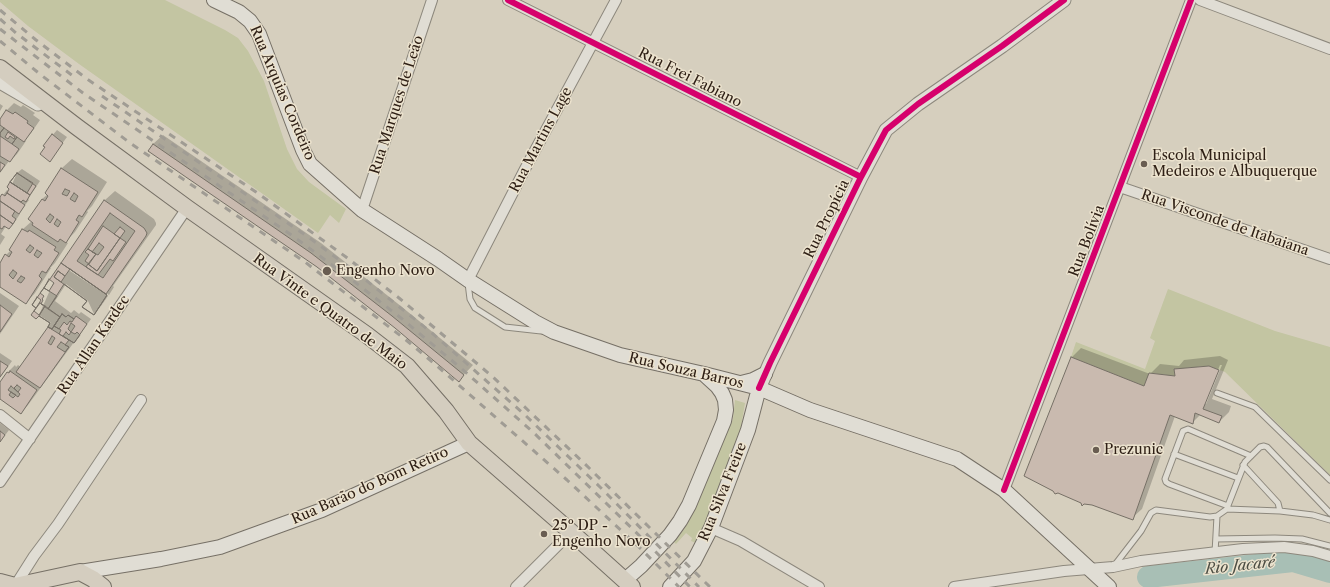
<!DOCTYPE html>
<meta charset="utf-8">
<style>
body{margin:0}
canvas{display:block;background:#d6cfbe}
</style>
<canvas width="1330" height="587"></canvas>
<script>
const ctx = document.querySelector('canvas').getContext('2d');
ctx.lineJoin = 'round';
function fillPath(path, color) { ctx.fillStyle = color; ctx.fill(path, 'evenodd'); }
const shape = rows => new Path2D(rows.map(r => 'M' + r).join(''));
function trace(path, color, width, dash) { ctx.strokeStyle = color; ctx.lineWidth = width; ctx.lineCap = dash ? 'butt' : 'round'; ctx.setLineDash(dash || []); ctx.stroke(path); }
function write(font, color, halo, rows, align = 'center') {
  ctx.font = font + ' "Libre Caslon Text",serif'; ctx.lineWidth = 3; ctx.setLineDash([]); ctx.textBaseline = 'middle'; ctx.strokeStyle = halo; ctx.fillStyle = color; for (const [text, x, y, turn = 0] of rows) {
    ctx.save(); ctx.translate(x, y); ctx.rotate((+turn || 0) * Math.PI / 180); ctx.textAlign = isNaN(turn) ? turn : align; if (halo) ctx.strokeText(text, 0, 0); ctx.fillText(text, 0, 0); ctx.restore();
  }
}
fillPath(shape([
 [0,0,165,0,225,30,238,38,248,51,264,81,287,149,297,169,309,182,346,209,339,223,330,215,318,233,79,64,28,26,0,2],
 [1168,289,1275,331,1330,347,1330,475,1225,372,1209,366,1174,369,1175,376,1150,373,1144,386,1071,357,1076,342,1145,369,1155,341,1150,338],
 [735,400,745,403,741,427,714,502,696,543,691,541,692,538,686,533,676,544,674,542,685,528,701,495,733,419]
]), '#c3c5a2');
fillPath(shape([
 [14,103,21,107,23,105,35,113,33,115,40,120,31,133,24,140,26,141,17,154,10,161,9,161,0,173,0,120,7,110],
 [0,104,3,106,0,111],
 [57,130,67,137,50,160,47,147,44,145],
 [163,135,321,243,402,307,473,365,459,380,395,327,317,266,149,151,153,144],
 [72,159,107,182,92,206,87,211,88,212,75,232,65,242,68,243,55,263,50,268,51,268,35,293,26,303,0,286,0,265,6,255,11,250,10,249,23,229,32,221,30,219,42,199,48,194,46,193,62,168],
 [22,169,40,181,28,199,29,200,19,213,20,214,14,223,9,228,6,226,1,234,5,237,0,245,0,199,7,190,9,191,17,173],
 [115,191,154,219,156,223,156,225,113,286,114,287,109,295,62,263,105,200],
 [61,265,108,296,101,306,94,314,88,301,66,284,55,301,71,313,74,310,79,314,81,312,91,319,28,405,21,413,0,398,0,384,8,372,15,365,16,367,18,365,21,367,51,323,39,315],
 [0,293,19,306,0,334],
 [1081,348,1150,374,1160,364,1179,366,1184,360,1220,356,1228,360,1212,399,1231,406,1229,412,1219,422,1201,414,1192,423,1175,416,1142,509,1132,518,1071,358],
 [1220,365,1222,365,1206,404,1204,404],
 [0,353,12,361,0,378],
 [0,423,9,430,0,442]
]), '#0003');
trace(shape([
 [1148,577,1293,561,1330,572]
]), '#a8bfb5', 22);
const building = shape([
 [6,110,13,114,15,112,28,121,27,123,34,128,24,142,17,137,12,144,19,149,10,162,0,156,0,133,4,128,0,125,0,119,6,110],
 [4,128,17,137,12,144,0,136,0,133,4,128],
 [8,132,15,137,14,139,10,136,8,139,5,137,8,132],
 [52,134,63,143,50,162,40,154,45,147,43,146,52,134],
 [153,144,311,253,392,316,464,375,459,382,395,328,317,267,148,151,153,144],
 [0,162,5,165,0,172,0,162],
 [61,168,98,192,82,217,79,215,76,220,79,222,66,243,60,239,58,242,32,225,33,223,28,219,42,199,45,201,48,196,45,193,61,168],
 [17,173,33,183,27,193,10,182,17,173],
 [17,173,36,186,30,195,10,182,17,173],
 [10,182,30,195,26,202,23,200,21,202,7,193,9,189,7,187,10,182],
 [65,189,70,191,67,196,62,194,65,189],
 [7,193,25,205,19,214,0,201,0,197,2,194,5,196,7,193],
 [74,193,78,196,75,202,70,199,74,193],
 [104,200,144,228,147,233,146,236,106,294,61,263,104,200],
 [0,201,15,211,12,216,16,219,13,224,0,215,0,201],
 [110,213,135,231,103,278,77,261,110,213],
 [50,214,54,217,50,223,46,219,50,214],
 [0,215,13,224,9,229,4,226,2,229,0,228,0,215],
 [57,219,61,222,58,227,54,224,57,219],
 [103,226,120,238,97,271,88,264,96,254,88,249,103,226],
 [120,227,125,231,120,238,114,234,120,227],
 [22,229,28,232,29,230,56,247,54,250,59,253,46,273,42,271,39,276,42,279,26,304,0,287,0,263,5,254,9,257,12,252,9,250,22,229],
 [120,238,126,242,113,261,110,259,98,275,86,267,88,264,97,271,120,238],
 [99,243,104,247,98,255,92,252,99,243],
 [30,245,34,248,30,253,26,250,30,245],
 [88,249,96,254,89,264,85,261,89,255,85,252,88,249],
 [37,250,42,253,38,258,34,255,37,250],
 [61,263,107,295,94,315,82,307,87,301,64,284,48,309,60,317,52,329,48,327,50,323,39,316,36,319,31,315,36,308,32,305,61,263],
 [70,269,107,295,94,315,82,307,87,301,54,277,58,271,65,276,70,269],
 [13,270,17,273,13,279,9,275,13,270],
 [58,271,65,276,61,282,54,277,58,271],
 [21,276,25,278,21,283,17,281,21,276],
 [49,279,54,283,49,291,44,288,49,279],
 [44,288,57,296,48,309,41,304,43,300,42,299,44,296,40,293,44,288],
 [37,297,41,300,36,308,32,305,37,297],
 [40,303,45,306,39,315,34,311,40,303],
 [0,305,12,314,0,332,0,305],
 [45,306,60,317,52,329,48,327,50,323,39,316,45,306],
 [62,314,66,317,68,315,74,319,76,316,87,324,74,343,59,334,61,330,54,326,62,314],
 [62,314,66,317,68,315,74,319,72,322,70,321,67,325,64,322,59,329,54,326,62,314],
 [71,323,75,326,71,332,68,329,71,323],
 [48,327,69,340,65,345,69,347,40,388,16,372,48,327],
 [66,332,69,335,71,332,75,334,77,332,80,335,74,343,63,336,66,332],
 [52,336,55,338,51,345,48,343,52,336],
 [61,342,69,347,65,352,57,347,61,342],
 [1071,357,1144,386,1149,373,1175,376,1174,369,1209,366,1219,370,1203,409,1222,416,1219,423,1195,413,1193,424,1170,415,1133,520,1092,505,1084,504,1082,506,1081,503,1058,493,1055,494,1053,491,1024,476,1071,357],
 [0,361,8,366,0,377,0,361],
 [10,371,37,390,21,414,0,399,0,382,7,372,9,373,10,371],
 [17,385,21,388,18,392,14,388,17,385],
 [11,386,20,394,18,397,8,390,11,386],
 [11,392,16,395,13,398,9,395,11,392],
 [0,431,5,435,0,442,0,431]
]);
fillPath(building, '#c9baaf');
trace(building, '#767066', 1);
const service = shape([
 [468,283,470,299,475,308,505,327,541,331],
 [1217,393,1255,407,1330,480],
 [1174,454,1238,478],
 [1243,465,1278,503,1280,511],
 [1228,506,1169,484,1166,482,1165,479,1183,431,1188,429,1251,456],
 [1227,508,1245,462,1260,447,1264,446,1267,447,1330,513],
 [1216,539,1275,538,1302,539,1330,546],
 [1215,553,1217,516],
 [1114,566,1141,531,1151,513,1156,510,1210,517,1217,516,1227,509,1280,511,1313,515,1330,520]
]);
const minor = shape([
 [508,0,861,177],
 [1200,0,1330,49],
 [1120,187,1330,259],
 [362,210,432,0],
 [468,280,525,169,616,0],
 [0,415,30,439],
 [0,482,187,208],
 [1004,490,1191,0],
 [711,528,741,541,819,587],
 [15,586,34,556,58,524,141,400],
 [516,587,571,532],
 [954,587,1064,571,1113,567,1141,561,1243,549,1284,547,1313,551,1330,556]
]);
const tertiary = shape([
 [0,82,38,104],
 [761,384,770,363,861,177,886,130,918,104,1002,46,1064,0]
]);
const secondary = shape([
 [214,0,239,12,250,21,259,34,303,150,310,164,362,210,438,259,468,280,535,322,554,332,620,355,704,374,759,388,810,410,957,459,1004,490,1109,587],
 [741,383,753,380,765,374],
 [80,572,161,559,220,547,322,510,469,443],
 [625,580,641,566,670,535,680,521,689,505,724,421,726,410,725,400,722,393,717,386,705,375],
 [670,587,694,561,711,528,748,430,759,388]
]);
const primary = shape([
 [0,68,77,127,187,208,367,335,407,366,446,411,469,443,571,532,632,587],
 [0,582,15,586,80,572,93,579,103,587]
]);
trace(service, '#8d887d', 7);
trace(minor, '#8d887d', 12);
trace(tertiary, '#8d887d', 15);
trace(secondary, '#767066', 16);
trace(primary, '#767066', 18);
trace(service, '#e0ddd4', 5);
trace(minor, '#e0ddd4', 10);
trace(tertiary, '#e0ddd4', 13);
trace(secondary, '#e0ddd4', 14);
trace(primary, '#d4cdbf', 16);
trace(shape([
 [0,10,36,40,87,79,256,192,346,257,399,298,493,377,585,464,710,587],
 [0,19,16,33,77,79],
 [0,29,83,93,290,234,347,276,401,318,462,369,534,433,647,543,690,587],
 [0,41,41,75,130,143,305,262,406,340,444,372,567,480,641,549,679,587],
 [102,96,311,239,362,277,432,333,524,414,601,488,699,587]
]), '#a09c94', 3, [7, 7]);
trace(shape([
 [508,0,861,177],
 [759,388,770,363,861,177,886,130,918,104,1002,46,1064,0],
 [1004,490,1191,0]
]), '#d6006c', 6);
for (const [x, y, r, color] of [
 [1144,164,4,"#695d51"],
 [327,271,5,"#695d51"],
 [1096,450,4,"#695d51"],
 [544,534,4,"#695d51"]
]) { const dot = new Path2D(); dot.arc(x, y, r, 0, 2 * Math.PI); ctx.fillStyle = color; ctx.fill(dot); trace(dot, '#ece3ce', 1.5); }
write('14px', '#2f2016', '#ece3ce', [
 ["Rua Frei Fabiano",690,78,27],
 ["Rua Arquias Cordeiro",282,93,67],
 ["Rua Marques de Leão",397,105,-72],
 ["Rua Martins Lage",541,140,-62],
 ["Rua Propícia",827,219,-64],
 ["Rua Visconde de Itabaiana",1225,223,19],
 ["Rua Bolívia",1087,241,-69],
 ["Rua Vinte e Quatro de Maio",330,312,36],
 ["Rua Allan Kardec",94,345,-56],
 ["Rua Souza Barros",686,371,13],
 ["Rua Barão do Bom Retiro",370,486,-24],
 ["Rua Silva Freire",723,492,-68]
]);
write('14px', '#2f2016', '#ece3ce', [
 ["Escola Municipal",1152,156],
 ["Medeiros e Albuquerque",1152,172],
 ["Engenho Novo",336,271],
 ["Prezunic",1104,450],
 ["25º DP -",552,526],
 ["Engenho Novo",552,542]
], 'left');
write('italic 15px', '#4d4e44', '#ece3ce', [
 ["Rio Jacaré",1240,566,-6]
]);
</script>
